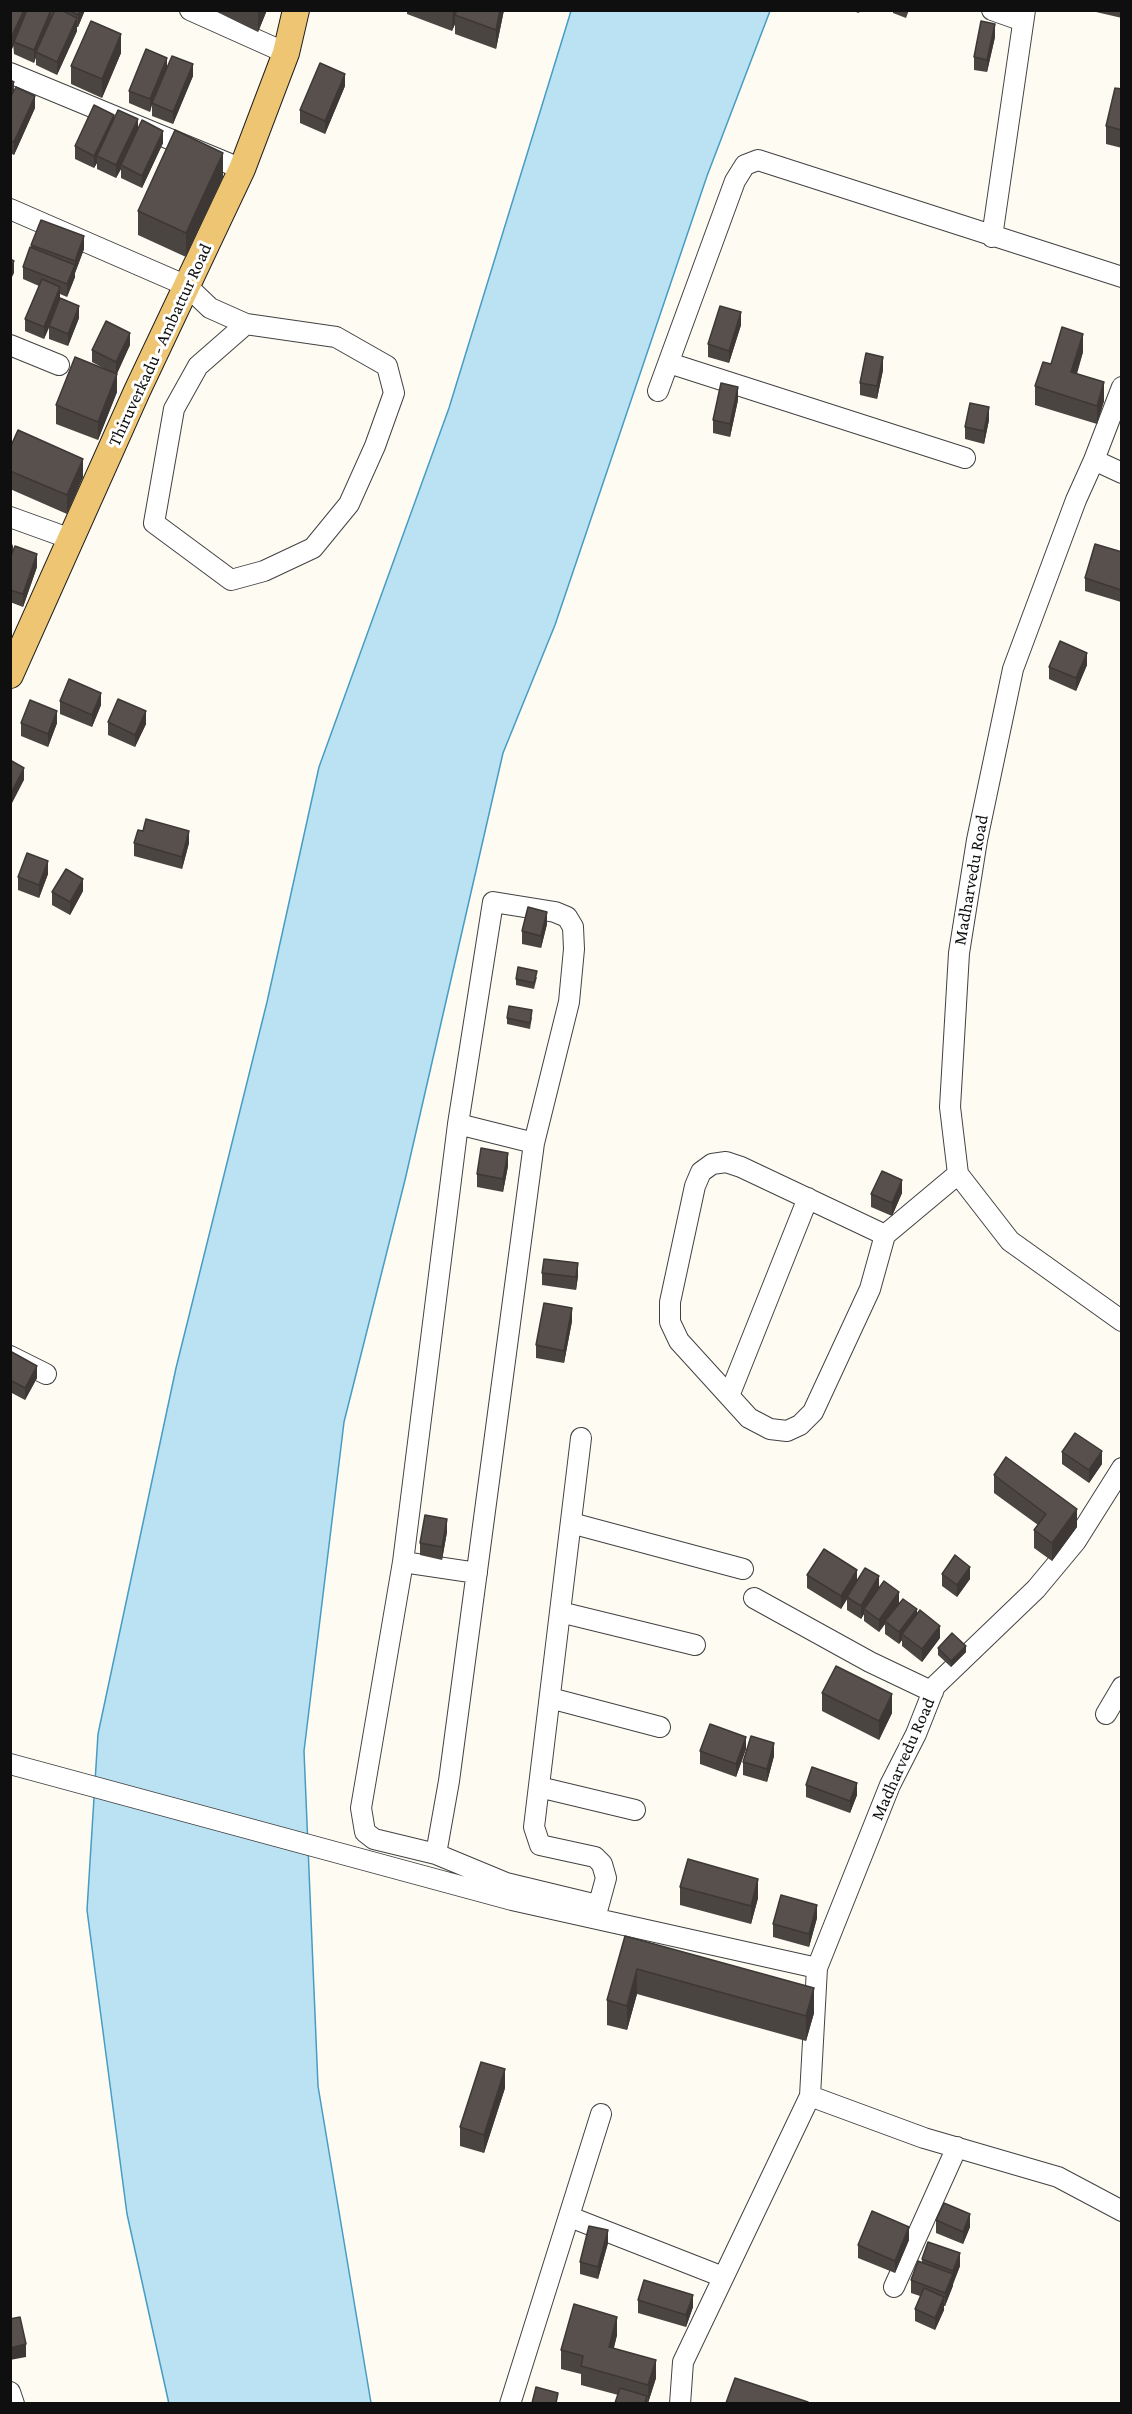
<!DOCTYPE html>
<style>
body{margin:0}
#map{position:relative;width:1132px;height:2414px;overflow:hidden;background:#fefbf3;font-family:"Crimson Pro",serif}
canvas{display:block}
.frame{position:absolute;inset:0;border:12px solid #0f0f0f;pointer-events:none}
</style>
<div id="map">
<canvas width="1132" height="2414"></canvas>
<div class="frame"></div>
</div>
<script>
const ctx = document.querySelector('canvas').getContext('2d');
ctx.lineJoin = 'round';
function fillPath(path, color) { ctx.fillStyle = color; ctx.fill(path, 'evenodd'); }
const shape = rows => new Path2D(rows.map(r => 'M' + r).join(''));
function trace(path, color, width, dash) { ctx.strokeStyle = color; ctx.lineWidth = width; ctx.lineCap = dash ? 'butt' : 'round'; ctx.setLineDash(dash || []); ctx.stroke(path); }
function write(font, color, halo, rows, align = 'center') {
  ctx.font = font + ' "Crimson Pro",serif'; ctx.lineWidth = 6; ctx.setLineDash([]); ctx.textBaseline = 'middle'; ctx.strokeStyle = halo; ctx.fillStyle = color; for (const [text, x, y, turn = 0] of rows) {
    ctx.save(); ctx.translate(x, y); ctx.rotate((+turn || 0) * Math.PI / 180); ctx.textAlign = isNaN(turn) ? turn : align; if (halo) ctx.strokeText(text, 0, 0); ctx.fillText(text, 0, 0); ctx.restore();
  }
}
const water = shape([
 [571,11,770,11,707,176,555,625,503,753,405,1180,344,1422,304,1751,318,2086,371,2403,169,2404,127,2214,87,1910,98,1734,176,1368,267,1002,319,767,449,408,571,11]
]);
fillPath(water, '#bbe2f2');
trace(water, '#479cc3', 1.5);
const minor = shape([
 [190,10,286,53],
 [992,10,1023,21],
 [10,73,242,169],
 [10,209,187,286,210,308,246,324,336,337,387,366,394,393,375,446,349,504,313,548,264,571,231,580,154,523,174,409,198,366,246,324],
 [992,237,1025,10],
 [10,345,59,365],
 [669,363,965,458],
 [1122,387,1094,460,1076,500,1013,669,977,840,959,953,950,1107,958,1174,1010,1241,1122,1321],
 [658,391,735,181,745,165,758,160,1122,277],
 [1094,460,1122,473],
 [10,517,71,539],
 [458,1124,534,1143],
 [726,1162,741,1167,885,1235,870,1289,813,1412,800,1425,787,1431,770,1429,749,1418,679,1341,670,1322,670,1302,695,1186,701,1172,712,1164,726,1162],
 [885,1235,958,1174],
 [10,1356,46,1374],
 [729,1396,808,1198],
 [581,1438,534,1827,540,1845,595,1857,602,1864,606,1878,597,1911],
 [571,1523,743,1569],
 [403,1562,477,1573],
 [754,1598,870,1662,933,1692],
 [560,1612,695,1645],
 [550,1698,660,1727],
 [1106,1714,1122,1687],
 [10,1764,512,1900,817,1968],
 [539,1787,635,1810],
 [436,1854,449,1781,534,1143,569,1002,574,949,573,927,567,917,555,912,493,902,458,1124,403,1562,361,1808,365,1832,374,1839,436,1854,506,1883,593,1904,597,1911,595,1918],
 [810,2096,924,2138,1058,2177,1122,2211],
 [570,2217,723,2277],
 [894,2287,957,2147],
 [10,2392,14,2404],
 [510,2404,601,2114],
 [680,2404,683,2362,810,2096,817,1968,890,1785,916,1734,935,1686,1036,1589,1076,1541,1122,1468]
]);
const major = shape([
 [10,675,137,391,242,169,286,53,296,10]
]);
trace(minor, '#424242', 22);
trace(major, '#202020', 28);
trace(minor, '#fff', 20);
trace(major, '#eec673', 26);
fillPath(shape([
 [10,10,85,10,78,27,77,27,77,31,57,75,36,65,36,57,34,63,14,54],
 [213,10,267,10,258,32],
 [407,10,504,10,496,49,455,34,455,24,452,31,407,14],
 [849,10,860,10,859,13],
 [893,10,909,10,906,18,893,13],
 [1096,10,1122,10,1122,18,1096,12],
 [995,37,987,72,974,70,974,57],
 [121,53,102,98,71,84,71,66],
 [167,67,193,76,173,124,152,116,152,105,150,112,129,103,129,91],
 [10,80,14,91,35,108,14,155,10,153],
 [345,86,325,134,300,123,300,110],
 [1122,89,1122,148,1106,144,1106,126],
 [114,120,138,130,163,143,142,188,121,178,121,169,116,178,97,169,97,163,94,168,75,159,75,146],
 [223,177,186,257,138,235,138,211],
 [31,245,84,249,75,273,75,277,67,297,60,294,60,298,79,318,68,346,49,339,49,328,44,339,25,331,25,319,39,286,23,279,23,267,31,248],
 [741,325,729,363,708,357,708,344],
 [130,345,117,374,117,392,98,440,56,424,56,405,105,369,92,362,92,350],
 [1083,352,1077,374,1104,401,1097,424,1035,405,1035,386],
 [883,370,877,399,860,395,860,383],
 [738,400,730,437,713,433,713,420],
 [989,420,984,444,965,439,965,427],
 [10,448,83,477,67,514,10,489],
 [10,543,13,551,37,567,23,607,10,602],
 [1122,552,1121,602,1085,591,1085,578],
 [1087,665,1076,691,1049,679,1049,667],
 [60,701,101,705,92,727,60,714],
 [108,722,146,724,135,747,108,735],
 [21,723,57,723,48,747,21,736],
 [134,843,189,843,182,869,134,856],
 [48,874,39,898,18,890,18,877],
 [83,891,70,915,52,905,52,892],
 [547,924,541,948,522,944,522,931],
 [537,977,534,989,516,985,516,979],
 [532,1017,530,1029,507,1024,507,1018],
 [508,1166,503,1192,477,1187,477,1174],
 [902,1193,892,1216,871,1207,871,1194],
 [542,1273,578,1276,576,1290,542,1285],
 [572,1321,564,1363,536,1358,536,1345],
 [10,1351,37,1378,25,1400,10,1392],
 [1062,1452,1102,1464,1089,1483,1062,1464],
 [994,1475,1077,1527,1052,1561,1034,1548,1034,1530,1038,1525,994,1493],
 [447,1532,442,1560,420,1555,420,1543],
 [942,1574,970,1579,957,1597,942,1586],
 [807,1575,857,1581,879,1587,899,1604,917,1615,940,1638,922,1662,902,1646,902,1640,899,1644,885,1634,885,1624,879,1632,864,1621,864,1614,861,1619,847,1610,847,1599,841,1609,807,1588],
 [938,1648,966,1652,951,1667,938,1655],
 [822,1693,892,1713,879,1740,822,1711],
 [746,1749,736,1777,700,1764,700,1751],
 [774,1756,767,1782,743,1775,743,1762],
 [806,1785,857,1795,850,1813,806,1797],
 [680,1887,758,1898,751,1924,680,1905],
 [817,1918,809,1947,773,1937,773,1924],
 [625,1936,814,2013,806,2041,637,1994,627,2030,607,2025,607,2000],
 [505,2088,484,2153,460,2146,460,2127],
 [936,2220,970,2227,963,2244,936,2233],
 [909,2240,895,2273,858,2258,858,2245],
 [608,2243,598,2279,580,2274,580,2262],
 [922,2259,960,2266,945,2306,944,2306,944,2310,935,2330,915,2321,915,2309,920,2296,911,2293,911,2280,922,2262],
 [638,2300,693,2307,686,2327,638,2313],
 [617,2335,614,2348,656,2378,648,2403,581,2385,581,2374,561,2369,561,2350]
]), '#4b4541');
fillPath(shape([
 [24,10,29,10,14,42,14,45,10,53,10,40],
 [51,10,51,23,36,52,36,57,34,63,34,50],
 [80,10,85,10,78,27,78,15],
 [259,10,267,10,258,32,258,13],
 [453,10,460,10,455,15,455,24,452,31],
 [500,10,504,10,496,49,496,30],
 [77,18,77,31,57,75,57,62],
 [995,24,995,37,987,72,987,60],
 [121,34,121,53,102,98,102,79],
 [167,58,167,70,152,103,150,112,150,99],
 [193,64,193,76,173,124,173,112],
 [345,74,345,86,325,134,325,121],
 [14,82,14,94,10,101,10,88],
 [35,96,35,108,14,155,14,142],
 [114,115,114,127,97,156,97,163,94,168,94,156],
 [138,119,138,132,121,165,121,169,116,178,116,165],
 [163,131,163,143,142,188,142,176],
 [223,153,223,177,186,257,186,233],
 [84,236,84,249,75,273,75,277,67,297,67,284,75,265,75,261],
 [14,261,14,273,10,281,10,268],
 [60,287,60,300,49,326,44,339,44,327],
 [79,306,79,318,68,346,68,334],
 [741,312,741,325,729,363,729,351],
 [130,333,130,345,116,375,116,362],
 [1083,334,1083,352,1071,391,1071,372],
 [883,357,883,370,877,399,877,386],
 [117,374,117,392,98,440,98,422],
 [1104,382,1104,401,1097,424,1097,406],
 [738,387,738,400,730,437,730,424],
 [989,407,989,420,984,444,984,431],
 [83,459,83,477,67,514,67,495],
 [13,544,13,556,10,563,10,550],
 [37,554,37,567,23,607,23,594],
 [1087,653,1087,665,1076,691,1076,678],
 [101,693,101,705,92,727,92,715],
 [57,711,57,723,48,747,48,734],
 [146,711,146,724,135,747,135,735],
 [24,768,24,780,10,807,10,795],
 [189,831,189,843,182,869,182,857],
 [48,861,48,874,39,898,39,885],
 [83,879,83,891,70,915,70,902],
 [547,912,547,924,541,948,541,936],
 [508,1153,508,1166,503,1192,503,1179],
 [902,1180,902,1193,892,1216,892,1203],
 [578,1263,578,1276,576,1290,576,1277],
 [572,1308,572,1321,564,1363,564,1351],
 [37,1366,37,1378,25,1400,25,1388],
 [1102,1451,1102,1464,1089,1483,1089,1470],
 [1077,1509,1077,1527,1052,1561,1052,1543],
 [447,1519,447,1532,442,1560,442,1547],
 [970,1567,970,1579,957,1597,957,1585],
 [857,1570,857,1583,841,1609,841,1596],
 [879,1576,879,1589,864,1609,864,1614,861,1619,861,1606],
 [899,1592,899,1605,885,1621,885,1624,879,1632,879,1620],
 [917,1609,917,1622,902,1634,902,1640,899,1644,899,1632],
 [940,1626,940,1638,922,1662,922,1649],
 [966,1646,966,1652,951,1667,951,1661],
 [892,1694,892,1713,879,1740,879,1721],
 [746,1737,746,1749,736,1777,736,1764],
 [774,1743,774,1756,767,1782,767,1769],
 [857,1783,857,1795,850,1813,850,1801],
 [758,1879,758,1898,751,1924,751,1906],
 [817,1905,817,1918,809,1947,809,1934],
 [637,1969,637,1994,627,2030,627,2006],
 [814,1988,814,2013,806,2041,806,2016],
 [505,2069,505,2088,484,2153,484,2135],
 [970,2214,970,2227,963,2244,963,2232],
 [909,2227,909,2240,895,2273,895,2261],
 [608,2230,608,2243,598,2279,598,2267],
 [960,2253,960,2266,953,2283,953,2271],
 [953,2274,953,2286,945,2306,945,2293],
 [693,2295,693,2307,686,2327,686,2315],
 [944,2297,944,2310,935,2330,935,2318],
 [617,2317,617,2335,609,2365,609,2347],
 [26,2344,26,2357,10,2360,10,2348],
 [656,2360,656,2378,648,2403,648,2385]
]), '#3d3835');
const building = shape([
 [10,10,24,10,10,40,10,10],
 [27,10,51,10,34,50,14,42,27,10],
 [55,10,61,10,77,18,57,62,36,52,55,10],
 [68,10,80,10,78,15,68,10],
 [457,10,500,10,496,30,455,15,457,10],
 [91,21,121,34,102,79,71,66,91,21],
 [981,21,995,24,987,60,974,57,981,21],
 [146,49,167,58,150,99,129,91,146,49],
 [172,56,193,64,173,112,152,103,172,56],
 [320,63,345,74,325,121,300,110,320,63],
 [10,80,14,82,10,88,10,80],
 [16,87,35,96,14,142,10,140,10,98,16,87],
 [1115,88,1122,89,1122,130,1106,126,1115,88],
 [94,105,114,115,94,156,75,146,94,105],
 [118,110,138,119,116,165,97,156,118,110],
 [142,120,163,131,142,176,121,165,142,120],
 [175,130,223,153,186,233,138,211,175,130],
 [41,220,84,236,75,261,31,245,41,220],
 [30,247,75,265,67,284,23,267,30,247],
 [10,259,14,261,10,268,10,259],
 [42,279,60,287,44,327,25,319,42,279],
 [60,298,79,306,68,334,49,326,60,298],
 [720,306,741,312,729,351,708,344,720,306],
 [106,321,130,333,116,362,92,350,106,321],
 [1062,327,1083,334,1071,372,1104,382,1097,406,1035,386,1043,362,1051,364,1062,327],
 [866,353,883,357,877,386,860,383,866,353],
 [75,357,117,374,98,422,56,405,75,357],
 [721,383,738,387,730,424,713,420,721,383],
 [970,403,989,407,984,431,965,427,970,403],
 [18,430,83,459,67,495,10,471,10,448,18,430],
 [1095,544,1122,552,1121,590,1085,578,1095,544],
 [15,546,37,554,23,594,10,590,10,558,15,546],
 [1060,641,1087,653,1076,678,1049,667,1060,641],
 [69,679,101,693,92,715,60,701,69,679],
 [118,699,146,711,135,735,108,722,118,699],
 [30,700,57,711,48,734,21,723,30,700],
 [10,760,24,768,10,795,10,760],
 [146,819,189,831,182,857,134,843,138,830,143,831,146,819],
 [27,853,48,861,39,885,18,877,27,853],
 [66,869,83,879,70,902,52,892,66,869],
 [528,907,547,912,541,936,522,931,528,907],
 [518,967,537,971,534,983,516,979,518,967],
 [509,1006,532,1010,530,1023,507,1018,509,1006],
 [481,1148,508,1153,503,1179,477,1174,481,1148],
 [882,1171,902,1180,892,1203,871,1194,882,1171],
 [544,1259,578,1263,576,1277,542,1273,544,1259],
 [544,1303,572,1308,564,1351,536,1345,544,1303],
 [10,1351,37,1366,25,1388,10,1380,10,1351],
 [1075,1433,1102,1451,1089,1470,1062,1452,1075,1433],
 [1006,1457,1077,1509,1052,1543,1034,1530,1046,1514,994,1475,1006,1457],
 [425,1515,447,1519,442,1547,420,1543,425,1515],
 [824,1549,857,1570,841,1596,807,1575,824,1549],
 [955,1555,970,1567,957,1585,942,1574,955,1555],
 [865,1568,879,1576,861,1606,847,1597,865,1568],
 [884,1581,899,1592,879,1620,864,1609,884,1581],
 [903,1599,917,1609,899,1632,885,1621,903,1599],
 [920,1610,940,1626,922,1649,902,1634,920,1610],
 [952,1633,966,1646,951,1661,938,1648,952,1633],
 [836,1666,892,1694,879,1721,822,1693,836,1666],
 [710,1724,746,1737,736,1764,700,1751,710,1724],
 [751,1736,774,1743,767,1769,743,1762,751,1736],
 [812,1767,857,1783,850,1801,806,1785,812,1767],
 [688,1859,758,1879,751,1906,680,1887,688,1859],
 [781,1895,817,1905,809,1934,773,1924,781,1895],
 [625,1936,814,1988,806,2016,637,1969,627,2006,607,2000,625,1936],
 [481,2062,505,2069,484,2135,460,2127,481,2062],
 [944,2203,970,2214,963,2232,936,2220,944,2203],
 [872,2211,909,2227,895,2261,858,2245,872,2211],
 [589,2226,608,2230,598,2267,580,2262,589,2226],
 [928,2242,960,2253,953,2271,922,2259,928,2242],
 [918,2261,953,2274,945,2293,911,2280,918,2261],
 [644,2280,693,2295,686,2315,638,2300,644,2280],
 [924,2288,944,2297,935,2318,915,2309,924,2288],
 [574,2304,617,2317,609,2347,656,2360,648,2385,581,2366,583,2356,561,2350,574,2304],
 [20,2317,26,2344,10,2348,10,2319,20,2317],
 [735,2378,808,2402,807,2403,726,2403,735,2378],
 [536,2387,558,2393,556,2403,532,2403,536,2387],
 [620,2388,647,2396,645,2403,615,2403,620,2388]
]);
fillPath(building, '#57504c');
trace(building, '#3d3835', 1.5);
write('18px', '#0f0f0f', '#fff', [
 ["Thiruverkadu - Ambattur Road",160,345,-65],
 ["Madharvedu Road",971,880,-80],
 ["Madharvedu Road",903,1759,-66]
]);
</script>
